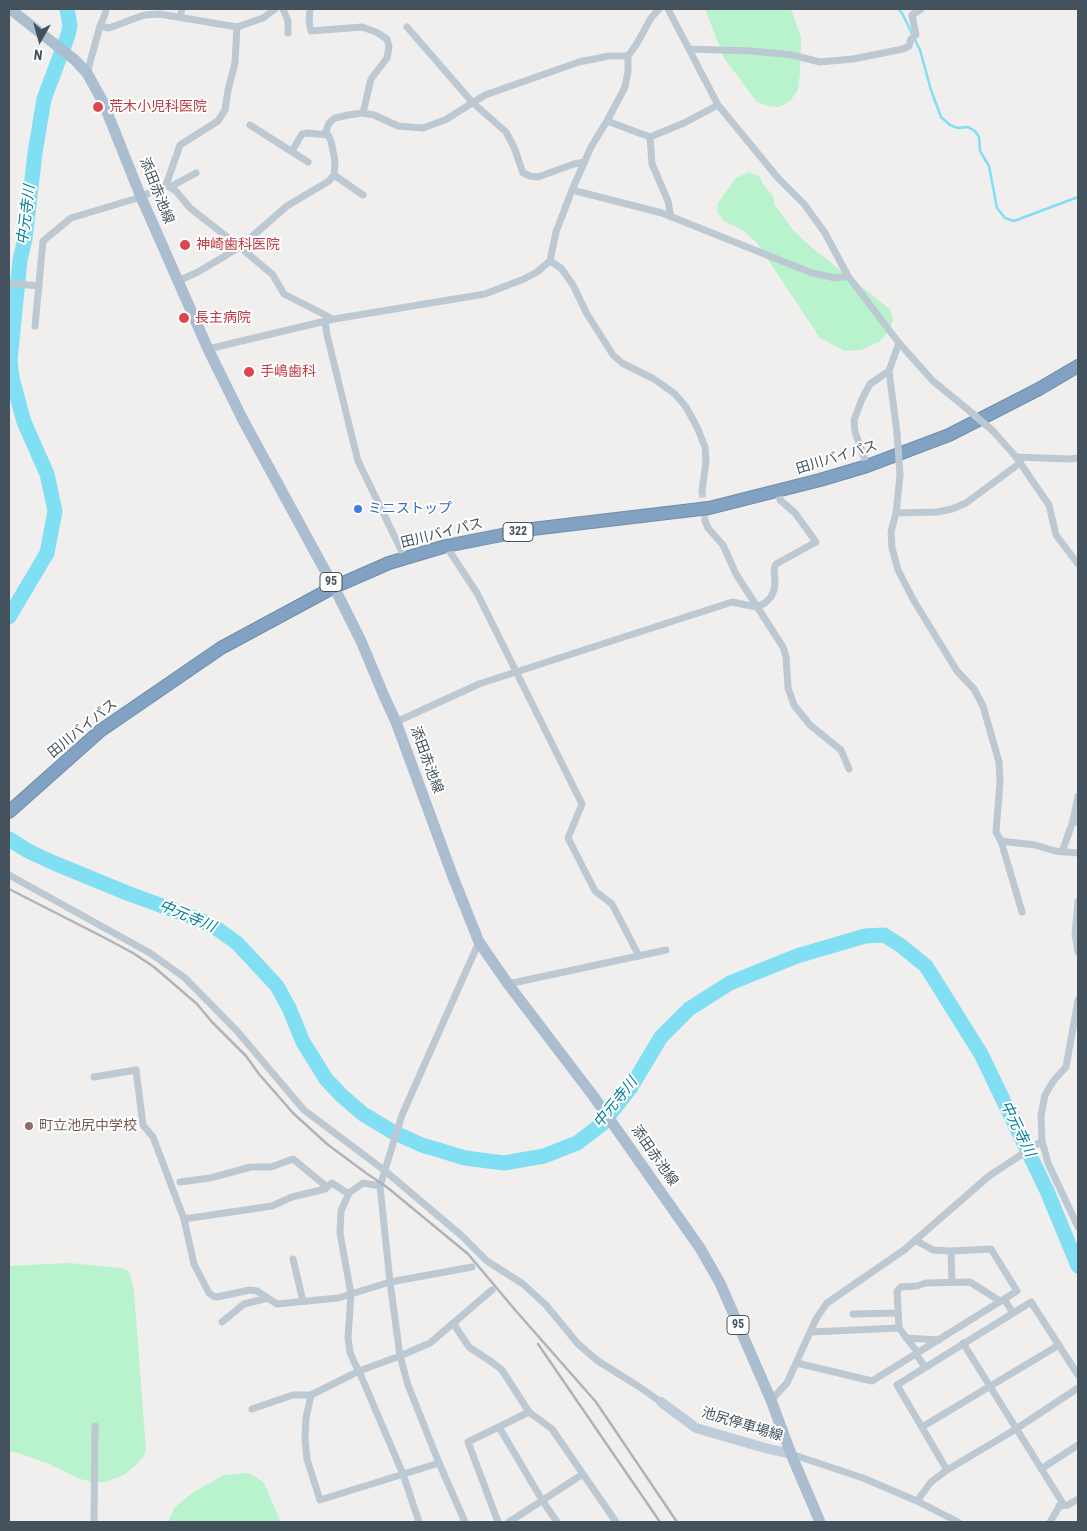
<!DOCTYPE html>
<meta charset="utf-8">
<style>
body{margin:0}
#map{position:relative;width:1087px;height:1531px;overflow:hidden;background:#f1eeee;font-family:"Roboto Condensed",sans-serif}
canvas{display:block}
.frame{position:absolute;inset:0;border:10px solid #44525d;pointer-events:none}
.north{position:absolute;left:15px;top:15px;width:50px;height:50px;-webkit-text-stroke:4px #fff;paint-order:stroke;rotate:187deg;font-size:14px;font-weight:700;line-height:20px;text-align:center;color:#44525d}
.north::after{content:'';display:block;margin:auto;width:18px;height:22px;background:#44525d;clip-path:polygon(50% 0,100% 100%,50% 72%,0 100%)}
</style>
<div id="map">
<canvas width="1087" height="1531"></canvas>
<div class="frame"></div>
<div class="north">N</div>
</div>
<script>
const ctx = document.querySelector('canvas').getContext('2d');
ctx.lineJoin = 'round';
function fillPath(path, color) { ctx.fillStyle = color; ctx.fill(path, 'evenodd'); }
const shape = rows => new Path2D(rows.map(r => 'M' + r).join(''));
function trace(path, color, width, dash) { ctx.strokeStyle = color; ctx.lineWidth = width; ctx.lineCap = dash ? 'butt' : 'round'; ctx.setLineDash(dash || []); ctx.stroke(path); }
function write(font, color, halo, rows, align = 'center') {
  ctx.font = font + ' "Roboto Condensed","Noto Sans JP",sans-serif'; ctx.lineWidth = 4; ctx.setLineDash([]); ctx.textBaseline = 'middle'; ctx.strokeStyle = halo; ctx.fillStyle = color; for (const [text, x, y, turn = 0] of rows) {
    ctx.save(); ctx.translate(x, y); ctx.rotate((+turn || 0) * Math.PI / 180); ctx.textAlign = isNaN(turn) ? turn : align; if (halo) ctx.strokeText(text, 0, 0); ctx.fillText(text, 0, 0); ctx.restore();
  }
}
fillPath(shape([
 [705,9,791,9,801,37,800,73,798,90,790,101,779,107,768,106,757,102,724,58],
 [749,172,760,177,763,184,773,196,774,204,794,231,811,247,890,309,893,320,889,331,879,342,861,350,845,351,820,338,757,243,743,230,724,221,717,211,718,203,736,178],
 [69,1263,120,1268,127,1270,130,1275,134,1291,146,1450,144,1456,135,1466,124,1475,105,1482,93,1482,80,1479,49,1464,18,1453,9,1451,9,1266],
 [248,1473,256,1477,264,1483,281,1522,168,1522,175,1507,192,1493,224,1475]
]), '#b8f3cd');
trace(shape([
 [899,9,903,15,920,50,931,90,941,117,950,125,958,128,968,127,975,131,979,137,980,151,989,166,997,208,1005,218,1014,221,1078,197]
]), '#81dff4', 2.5);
trace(shape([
 [9,617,47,553,55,511,47,474,24,422,12,378,10,360,20,260,25,239,35,153,44,99,68,35,70,25,67,9],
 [9,839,30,852,54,863,127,893,198,919,216,928,237,943,277,986,289,1008,303,1042,326,1079,341,1095,363,1114,393,1132,422,1145,465,1158,504,1163,544,1156,577,1143,602,1124,631,1087,661,1037,689,1009,730,983,797,956,865,936,884,935,900,945,926,966,981,1054,1047,1191,1078,1266]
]), '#81dff4', 15);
trace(shape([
 [702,491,705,521]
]), '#cecfd1', 7, [7, 3.5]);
const highway = shape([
 [9,812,100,731,221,648,334,587,389,563,446,546,532,529,709,508,820,480,867,466,949,435,1039,389,1078,366]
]);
trace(highway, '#6c8dad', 14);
trace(shape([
 [283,9,288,21,288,33],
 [310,9,309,22,311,31,362,27,376,32,387,39,389,47,387,58,371,79,363,113],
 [668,9,718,105,778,178,804,204,825,233,848,276,899,343,933,381,966,408],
 [180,17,182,9],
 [100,26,109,28,144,15,160,14,237,27,263,18,275,9],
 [407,27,472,102,506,132,514,147,523,173,530,176,538,177,574,164,584,162],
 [689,49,752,51,792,55,820,62,853,59,903,49,909,46,911,39,916,35,912,15,921,9],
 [87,73,100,26,105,14,106,9],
 [607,121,650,137,684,123,718,105],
 [250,125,308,162],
 [650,137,652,164,668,201,671,217],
 [292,151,302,134,308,133,328,135],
 [334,175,363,195],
 [166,185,180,145,218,121,225,110,228,90,235,63,237,27],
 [170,187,196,173],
 [572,190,662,213,812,273,836,278,848,276],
 [550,261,561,268,573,285,587,314,613,355,622,363,654,379,675,394,686,407,697,427,705,447,706,462,702,491],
 [178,281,198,272,240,247,287,206,329,181,334,175,335,161,331,141,326,131,329,123,335,118,348,115,363,113,374,115,398,126,423,128,445,120,485,95,505,88,579,62,609,56,628,56],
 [9,283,39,286],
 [325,321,327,335,358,461,405,558],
 [35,326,43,241,71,218,141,197,166,185,176,191,190,208,240,247,273,275,284,294,333,319],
 [208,349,334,319,485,294,524,279,537,272,550,261,556,232,572,190,591,147,607,121,625,87,628,71,628,56,636,45,651,18,659,9],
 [993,431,1016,457,1049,505,1056,535,1078,564],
 [897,433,889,371,899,343],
 [1016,457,1069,459,1078,458],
 [867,466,855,432,854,420,862,399,870,384,889,371],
 [900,475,896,513,891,532,892,548,898,570,914,601,957,671,974,689,983,706,999,762,1000,782,996,832,1001,841,1022,912],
 [896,513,937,512,952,509,966,503,1020,463],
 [705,521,708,528,723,545,736,574,783,647,786,656,788,688,794,705,810,725,841,750,849,769],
 [446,546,477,593,582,804,568,838,595,891,612,904,639,956],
 [396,722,479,684,732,602,756,607,765,603,771,597,774,590,775,583,774,569,776,564,816,542,795,513,780,500,778,491],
 [1073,821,1078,796],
 [1001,841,1035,845,1055,851,1078,853],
 [1062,852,1073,821,1078,822],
 [9,875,150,953,185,978,237,1031,304,1110,384,1170,462,1236,487,1261,523,1284,546,1305,578,1344,598,1361,638,1386,661,1402],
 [1078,902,1075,934,1078,952],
 [508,984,666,950],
 [94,1077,136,1070,143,1125,153,1137,184,1219,272,1206,292,1197,325,1189,332,1183,344,1191,349,1193],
 [1042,1141,1048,1163,1078,1227],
 [180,1182,210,1178,251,1167,271,1167,293,1159,327,1187],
 [380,1186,363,1183,349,1193,341,1211,340,1233,351,1294,348,1338,350,1352,354,1362,359,1371,403,1474,419,1522],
 [184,1219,194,1264,209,1293,213,1296,217,1297,250,1290,257,1291,277,1304,338,1298,390,1282,472,1267],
 [951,1251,952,1282],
 [293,1259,303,1301],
 [1004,1299,1013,1313],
 [853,1314,898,1313],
 [222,1322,244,1304,268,1298],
 [453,1323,469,1347,493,1363,502,1370,529,1412],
 [899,1328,897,1291,901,1287,917,1286,926,1283,970,1282,1000,1301],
 [811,1332,899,1328,918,1353],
 [906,1338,939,1340],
 [963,1343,1062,1502,1050,1522],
 [916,1354,925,1367],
 [797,1363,872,1381,1017,1291,991,1249,951,1251,933,1250,915,1240],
 [1078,1375,1031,1302,897,1385,947,1470,1016,1429,1078,1388],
 [311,1395,306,1418,305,1439,307,1459,320,1500,439,1463],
 [771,1400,787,1383,816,1319,827,1303,904,1250,989,1176,1042,1141,1041,1116,1045,1095,1054,1080,1066,1067,1078,1000],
 [252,1409,293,1395,311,1395,359,1371,400,1356,430,1343,492,1290],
 [499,1427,542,1500,557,1522],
 [922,1427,1059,1345],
 [791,1454,863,1478,917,1501,958,1522],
 [1041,1469,1078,1445],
 [917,1501,931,1482,947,1470],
 [1059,1506,1068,1505,1078,1499],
 [94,1522,95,1426],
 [465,1522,439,1463,408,1385,400,1356,390,1282,380,1186,402,1115,479,942],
 [498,1522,468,1442,529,1412,552,1429,616,1522],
 [509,1522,583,1474]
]), '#bdc9d2', 7);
trace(shape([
 [661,1402,696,1428,765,1448,791,1454]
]), '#bfccd9', 10);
trace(shape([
 [10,9,75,60,87,73,103,102,141,197,208,349,243,420,334,587,361,641,384,696,396,722,453,877,479,942,508,984,594,1097,700,1248,720,1283,771,1400,791,1454,820,1522]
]), '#abbed0', 11);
trace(highway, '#81a2c2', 12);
trace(shape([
 [9,889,105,938,133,953,154,967,197,1004,212,1022,246,1056,259,1074,293,1113,327,1144,366,1173,388,1188,468,1254,516,1311,596,1402,677,1522],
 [538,1344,660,1522]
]), '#b0b3b9', 2.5);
trace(shape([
 [966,408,993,431],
 [897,433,900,475]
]), '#bdc9d2', 7);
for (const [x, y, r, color] of [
 [98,107,6,"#e0444e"],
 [185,245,6,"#e0444e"],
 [184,318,6,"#e0444e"],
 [249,372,6,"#e0444e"],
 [358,509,5,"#3f7fe0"],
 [29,1126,5,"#8d6e63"]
]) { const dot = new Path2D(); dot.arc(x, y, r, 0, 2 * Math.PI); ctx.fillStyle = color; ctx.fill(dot); trace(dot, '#fff', 2); }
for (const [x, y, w] of [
 [518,532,30],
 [331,582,22],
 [738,1325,22]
]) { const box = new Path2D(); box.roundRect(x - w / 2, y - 9.5, w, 19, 4); ctx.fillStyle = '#fff'; ctx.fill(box); trace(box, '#44525d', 1); }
write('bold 12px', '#44525d', null, [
 ["322",518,532],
 ["95",331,582],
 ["95",738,1325]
]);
write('14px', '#be3a42', '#fff', [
 ["荒木小児科医院",109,107],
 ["神崎歯科医院",196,245],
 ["長主病院",195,318],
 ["手嶋歯科",260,372]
], 'left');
write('14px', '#44525d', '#fff', [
 ["添田赤池線",156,191,68],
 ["田川バイパス",837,458,-17],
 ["田川バイパス",442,534,-14],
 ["田川バイパス",83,729,-39],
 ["添田赤池線",426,760,70],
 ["添田赤池線",654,1156,55],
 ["池尻停車場線",742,1425,17]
]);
write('14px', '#366cbe', '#fff', [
 ["ミニストップ",368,509]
], 'left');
write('14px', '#785e54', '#fff', [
 ["町立池尻中学校",39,1126]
], 'left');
write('italic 15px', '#03809c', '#fff', [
 ["中元寺川",27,215,-83],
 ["中元寺川",187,917,23],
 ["中元寺川",616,1103,-51],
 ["中元寺川",1017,1129,64]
]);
</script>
